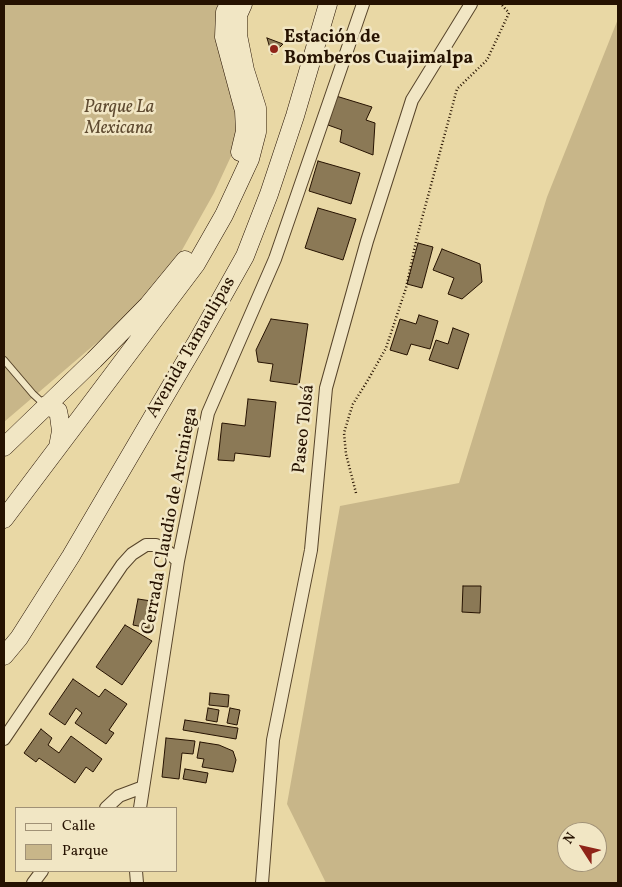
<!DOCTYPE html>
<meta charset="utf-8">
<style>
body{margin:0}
#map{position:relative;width:622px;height:887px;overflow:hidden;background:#e9d8a5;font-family:Vollkorn,serif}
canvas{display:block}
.frame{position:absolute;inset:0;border:5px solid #261201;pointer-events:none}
.legend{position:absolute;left:15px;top:807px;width:162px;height:65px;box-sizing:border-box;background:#f1e6c4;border:1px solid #a09176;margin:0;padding:6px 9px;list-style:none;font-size:15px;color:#261201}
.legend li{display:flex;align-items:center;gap:10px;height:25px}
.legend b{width:25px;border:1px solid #a09176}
.north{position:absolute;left:557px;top:822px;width:50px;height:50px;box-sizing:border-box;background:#f1e6c4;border:1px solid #a09176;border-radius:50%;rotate:305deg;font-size:14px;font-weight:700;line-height:20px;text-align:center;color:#261201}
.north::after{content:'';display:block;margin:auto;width:18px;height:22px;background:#8f2418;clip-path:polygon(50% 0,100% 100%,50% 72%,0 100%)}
</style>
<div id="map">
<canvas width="622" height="887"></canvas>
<div class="frame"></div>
<ul class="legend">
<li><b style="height:6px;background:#f1e6c4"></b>Calle</li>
<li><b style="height:14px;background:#c8b689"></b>Parque</li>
</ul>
<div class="north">N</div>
</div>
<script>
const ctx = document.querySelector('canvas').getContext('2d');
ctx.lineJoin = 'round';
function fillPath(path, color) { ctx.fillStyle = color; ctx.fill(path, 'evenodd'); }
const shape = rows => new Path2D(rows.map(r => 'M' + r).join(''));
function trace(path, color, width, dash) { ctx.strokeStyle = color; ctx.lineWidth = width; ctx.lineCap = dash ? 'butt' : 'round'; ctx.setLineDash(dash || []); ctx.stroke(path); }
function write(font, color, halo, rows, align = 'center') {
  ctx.font = font + ' Vollkorn,serif'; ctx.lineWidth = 5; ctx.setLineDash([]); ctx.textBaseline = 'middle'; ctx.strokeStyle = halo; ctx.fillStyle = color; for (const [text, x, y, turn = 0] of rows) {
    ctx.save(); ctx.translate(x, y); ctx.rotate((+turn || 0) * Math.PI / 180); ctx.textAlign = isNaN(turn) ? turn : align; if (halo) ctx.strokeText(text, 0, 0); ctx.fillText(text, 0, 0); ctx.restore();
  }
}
fillPath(shape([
 [4,4,225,4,238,131,233,152,214,193,177,259,152,290,115,327,4,422],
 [618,19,618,883,326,883,287,804,340,506,459,483,547,197],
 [567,832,597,832,597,862,567,862]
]), '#c8b689');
const building = shape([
 [267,38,283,44,272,55,267,38],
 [336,96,372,107,366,120,375,123,373,155,340,142,342,130,328,125,336,96],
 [318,161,360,173,351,204,309,191,318,161],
 [318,208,356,219,343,260,305,248,318,208],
 [418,243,433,247,422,288,407,284,418,243],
 [442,249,480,264,482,282,462,299,448,294,454,278,433,270,442,249],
 [419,315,438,321,430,349,411,344,407,355,390,350,400,319,416,324,419,315],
 [271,319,308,324,299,385,270,381,273,364,258,362,256,350,271,319],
 [453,328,469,334,458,369,429,360,436,340,448,344,453,328],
 [248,399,276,402,270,457,235,453,234,461,218,460,222,423,245,426,248,399],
 [463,586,481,586,480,613,462,612,463,586],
 [138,599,158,602,153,629,133,625,138,599],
 [125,625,152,641,122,685,96,667,125,625],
 [73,679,99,697,105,689,127,704,109,730,114,733,106,744,75,723,82,713,76,708,65,725,49,714,73,679],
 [210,693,229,695,228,707,209,705,210,693],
 [208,708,219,710,217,722,206,720,208,708],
 [230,708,240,710,237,725,227,723,230,708],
 [185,720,238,728,236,739,183,730,185,720],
 [41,729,52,738,48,745,59,753,71,736,102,759,93,772,86,767,75,783,39,758,36,762,24,753,41,729],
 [166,738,195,741,193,754,182,753,179,779,162,777,166,738],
 [200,742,219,745,233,751,236,760,233,772,202,767,204,759,197,758,200,742],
 [185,769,208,773,206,783,183,779,185,769]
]);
fillPath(building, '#8b7956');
trace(building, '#261201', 1);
const lane = shape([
 [4,360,33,394,45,405]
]);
const street = shape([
 [4,739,122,565,132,554,146,545,156,545,167,551,178,561],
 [106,808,119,796,143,787],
 [140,808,178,561,208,413,275,259,363,4],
 [136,871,137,883],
 [33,883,42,871],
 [262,883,273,740,311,550,326,388,367,241,412,100,471,4]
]);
const secondary = shape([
 [229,4,225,12,224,37,244,111,245,131,240,152],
 [46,405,58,411,59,416,61,431,58,447],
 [4,447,94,360,148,305,185,260],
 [4,519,196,264,224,215,250,159,257,132,257,108,245,70,238,35,238,15,243,4],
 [4,656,19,638,71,556,199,338,245,256,269,194,295,116,328,4]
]);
trace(lane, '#57442a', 8);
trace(street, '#57442a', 14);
trace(secondary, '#261201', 19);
trace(shape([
 [356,493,346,454,344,433,350,413,353,404,368,380,386,348,406,288,417,237,457,89,487,60,509,13,501,4]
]), '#261201', 2.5, [1, 2.5]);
trace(lane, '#f1e6c4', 6);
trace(street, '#f1e6c4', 12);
trace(secondary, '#f1e6c4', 18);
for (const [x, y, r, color] of [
 [274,49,5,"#8f2418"]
]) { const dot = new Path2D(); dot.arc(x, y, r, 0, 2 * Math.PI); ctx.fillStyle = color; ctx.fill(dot); trace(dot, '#f1e6c4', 2); }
write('bold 18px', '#261201', '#f1e6c4', [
 ["Estación de",284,39],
 ["Bomberos Cuajimalpa",284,60]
], 'left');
write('italic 18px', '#5f4b31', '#f1e6c4', [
 ["Parque La",119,109],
 ["Mexicana",119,130]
]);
write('18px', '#261201', '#f1e6c4', [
 ["Avenida Tamaulipas",192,348,-60],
 ["Paseo Tolsá",305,429,-84],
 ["Cerrada Claudio de Arciniega",171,521,-79]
]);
</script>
